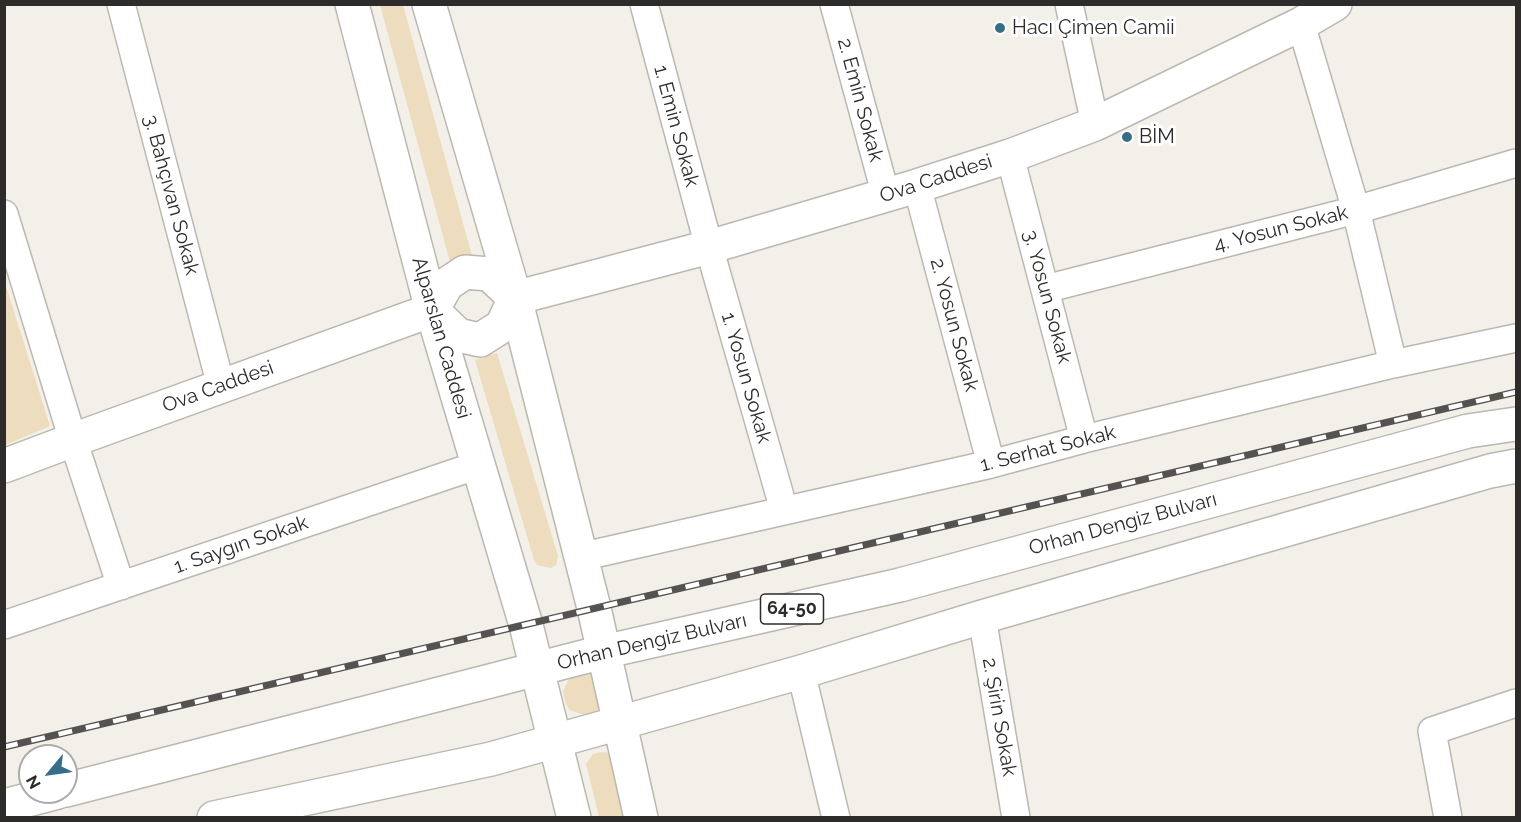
<!DOCTYPE html>
<meta charset="utf-8">
<style>
body{margin:0}
#map{position:relative;width:1521px;height:822px;overflow:hidden;background:#f3efe9;font-family:Raleway,sans-serif}
canvas{display:block}
.frame{position:absolute;inset:0;border:6px solid #2e2c2a;pointer-events:none}
.north{position:absolute;left:18px;top:744px;width:60px;height:60px;box-sizing:border-box;background:#fff;border:2px solid #ababaa;border-radius:50%;rotate:241deg;font-size:16px;font-weight:700;line-height:24px;text-align:center;color:#2e2c2a}
.north::after{content:'';display:block;margin:auto;width:21px;height:27px;background:#366d88;clip-path:polygon(50% 0,100% 100%,50% 72%,0 100%)}
</style>
<div id="map">
<canvas width="1521" height="822"></canvas>
<div class="frame"></div>
<div class="north">N</div>
</div>
<script>
const ctx = document.querySelector('canvas').getContext('2d');
ctx.lineJoin = 'round';
function fillPath(path, color) { ctx.fillStyle = color; ctx.fill(path, 'evenodd'); }
const shape = rows => new Path2D(rows.map(r => 'M' + r).join(''));
function trace(path, color, width, dash) { ctx.strokeStyle = color; ctx.lineWidth = width; ctx.lineCap = dash ? 'butt' : 'round'; ctx.setLineDash(dash || []); ctx.stroke(path); }
function write(font, color, halo, rows, align = 'center') {
  ctx.font = font + ' Raleway,sans-serif'; ctx.lineWidth = 6; ctx.setLineDash([]); ctx.textBaseline = 'middle'; ctx.strokeStyle = halo; ctx.fillStyle = color; for (const [text, x, y, turn = 0] of rows) {
    ctx.save(); ctx.translate(x, y); ctx.rotate((+turn || 0) * Math.PI / 180); ctx.textAlign = isNaN(turn) ? turn : align; if (halo) ctx.strokeText(text, 0, 0); ctx.fillText(text, 0, 0); ctx.restore();
  }
}
fillPath(shape([
 [380,5,403,5,472,256,450,262],
 [5,283,50,426,5,445,4,445],
 [497,353,558,556,556,565,551,568,537,565,534,560,475,360],
 [587,673,593,675,603,706,591,715,584,715,570,710,566,704,563,691,569,679,574,675],
 [602,752,611,753,628,817,599,817,586,764,593,754]
]), '#eddcbd');
const minor = shape([
 [121,4,221,386],
 [644,4,709,247,784,510],
 [834,4,886,196],
 [1069,4,1095,124],
 [1301,24,1356,210,1393,364],
 [1010,156,1084,439],
 [917,186,991,464],
 [4,214,73,440,121,586],
 [1045,289,1356,210,1516,163],
 [580,557,991,464,1084,439,1393,364,1516,338],
 [982,617,1016,818],
 [4,625,478,465],
 [801,672,836,818],
 [1448,818,1432,731,1516,703]
]);
const tertiary = shape([
 [515,298,709,247,917,186,1010,156,1095,124,1301,24,1335,4],
 [432,310,458,335,480,340,502,326,515,298],
 [4,466,73,440,432,310,447,284,465,272,489,274,515,298]
]);
const primary = shape([
 [352,4,432,310,526,625,574,818],
 [429,4,515,298,594,608,641,818],
 [66,790,603,652,900,585,1468,431,1516,424],
 [4,806,58,792],
 [214,818,491,759,801,672,982,617,1490,471,1516,466]
]);
trace(minor, '#bbb8b2', 30);
trace(tertiary, '#bbb8b2', 36);
trace(primary, '#bbb8b2', 36);
trace(minor, '#fff', 27);
trace(tertiary, '#fff', 33);
trace(primary, '#fff', 33);
const rail = shape([
 [4,747,1516,392]
]);
trace(rail, '#555350', 7);
trace(rail, '#fff', 4.5, [14]);
for (const [x, y, r, color] of [
 [1000,28,6,"#366d88"],
 [1127,137,6,"#366d88"]
]) { const dot = new Path2D(); dot.arc(x, y, r, 0, 2 * Math.PI); ctx.fillStyle = color; ctx.fill(dot); trace(dot, '#fff', 2); }
for (const [x, y, w] of [
 [792,609,63]
]) { const box = new Path2D(); box.roundRect(x - w / 2, y - 15, w, 30, 4.5); ctx.fillStyle = '#fff'; ctx.fill(box); trace(box, '#2e2c2a', 1.5); }
write('bold 18px', '#2e2c2a', null, [
 ["64-50",792,609]
]);
write('20px', '#2e2c2a', '#fff', [
 ["Hacı Çimen Camii",1012,28],
 ["BİM",1139,137]
], 'left');
write('20px', '#2e2c2a', '#fff', [
 ["2. Emin Sokak",860,100,75],
 ["1. Emin Sokak",676,126,75],
 ["Ova Caddesi",936,179,-18],
 ["3. Bahçıvan Sokak",171,195,75],
 ["4. Yosun Sokak",1281,229,-14],
 ["3. Yosun Sokak",1047,297,75],
 ["2. Yosun Sokak",954,325,75],
 ["Alparslan Caddesi",441,338,74],
 ["1. Yosun Sokak",746,378,74],
 ["Ova Caddesi",218,387,-20],
 ["1. Serhat Sokak",1048,449,-14],
 ["Orhan Dengiz Bulvarı",1123,524,-15],
 ["1. Saygın Sokak",241,545,-19],
 ["Orhan Dengiz Bulvarı",652,642,-13],
 ["2. Şirin Sokak",999,717,80]
]);
</script>
